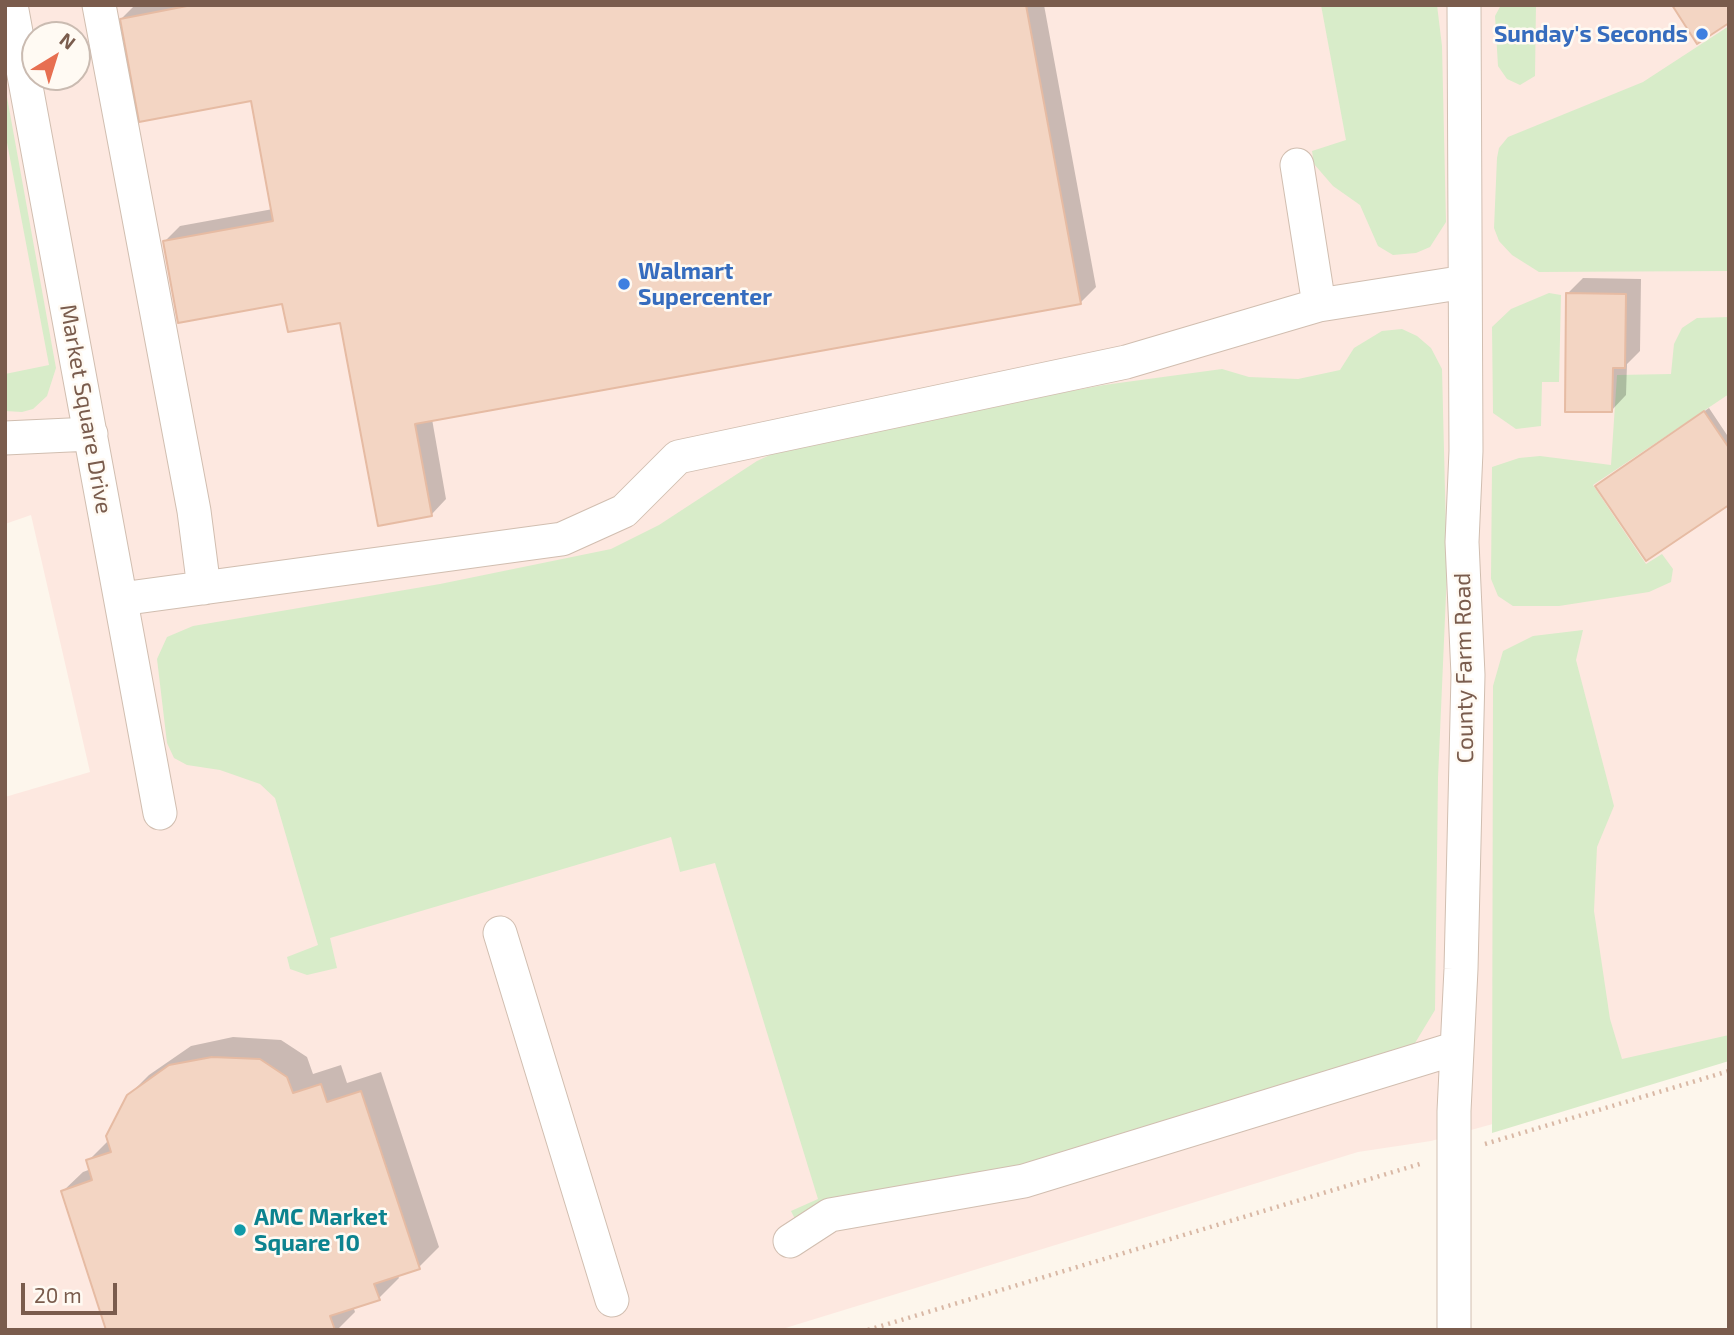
<!DOCTYPE html>
<style>
body{margin:0}
#map{position:relative;width:1734px;height:1335px;overflow:hidden;background:#fdf6ec;font-family:"Exo 2",sans-serif}
canvas{display:block}
.frame{position:absolute;inset:0;border:7px solid #7a5c4d;pointer-events:none}
.north{position:absolute;left:21px;top:21px;width:70px;height:70px;box-sizing:border-box;background:#fffaf3;border:2px solid #cabbb1;border-radius:50%;rotate:38deg;font-size:19px;font-weight:700;line-height:28px;text-align:center;color:#7a5c4d}
.north::after{content:'';display:block;margin:auto;width:24px;height:32px;background:#e76f51;clip-path:polygon(50% 0,100% 100%,50% 72%,0 100%)}
.scale{position:absolute;left:21px;top:1283px;width:96px;height:32px;box-sizing:border-box;border:4px solid #7a5c4d;border-top:0;padding-left:9px;font-size:21px;line-height:24px;white-space:nowrap;color:#7a5c4d;-webkit-text-stroke:5px #fffaf3;paint-order:stroke}
</style>
<div id="map">
<canvas width="1734" height="1335"></canvas>
<div class="frame"></div>
<div class="north">N</div>
<div class="scale">20 m</div>
</div>
<script>
const ctx = document.querySelector('canvas').getContext('2d');
ctx.lineJoin = 'round';
function fillPath(path, color) { ctx.fillStyle = color; ctx.fill(path, 'evenodd'); }
const shape = rows => new Path2D(rows.map(r => 'M' + r).join(''));
function trace(path, color, width, dash) { ctx.strokeStyle = color; ctx.lineWidth = width; ctx.lineCap = dash ? 'butt' : 'round'; ctx.setLineDash(dash || []); ctx.stroke(path); }
function write(font, color, halo, rows, align = 'center') {
  ctx.font = font + ' "Exo 2",sans-serif'; ctx.lineWidth = 5; ctx.setLineDash([]); ctx.textBaseline = 'middle'; ctx.strokeStyle = halo; ctx.fillStyle = color; for (const [text, x, y, turn = 0] of rows) {
    ctx.save(); ctx.translate(x, y); ctx.rotate((+turn || 0) * Math.PI / 180); ctx.textAlign = isNaN(turn) ? turn : align; if (halo) ctx.strokeText(text, 0, 0); ctx.fillText(text, 0, 0); ctx.restore();
  }
}
fillPath(shape([
 [5,5,1729,5,1729,1059,1431,1141,1358,1152,779,1330,5,1330,5,797,90,772,31,515,5,524],
 [35,35,77,35,77,77,35,77]
]), '#fde8e0');
fillPath(shape([
 [1321,5,1437,5,1442,46,1446,222,1430,247,1416,253,1393,255,1378,246,1360,205,1333,186,1314,164,1312,151,1346,140],
 [1501,5,1536,5,1535,76,1520,85,1507,79,1498,66,1495,16],
 [1729,26,1729,271,1539,272,1512,255,1499,241,1494,228,1497,158,1499,148,1508,137,1643,82],
 [5,86,56,368,47,396,33,409,22,412,5,411,5,374,49,365,5,132],
 [1549,293,1561,295,1559,382,1542,382,1541,426,1516,429,1493,413,1492,327,1511,309],
 [1729,317,1729,394,1593,485,1646,564,1662,554,1673,569,1671,582,1649,592,1559,606,1513,606,1498,596,1491,579,1492,467,1519,458,1540,456,1611,465,1617,375,1671,374,1674,344,1682,328,1697,318],
 [1402,329,1417,336,1431,348,1442,369,1447,572,1438,778,1435,1010,1415,1043,1396,1056,1060,1165,795,1219,791,1211,818,1199,715,863,680,872,671,837,330,938,337,968,307,975,290,969,287,957,318,945,275,798,260,784,220,770,187,765,174,758,167,743,157,659,167,637,193,626,440,584,611,549,659,525,757,461,800,441,1104,385,1222,369,1249,377,1298,379,1340,370,1354,348,1382,331],
 [1583,630,1576,660,1614,806,1597,847,1594,911,1610,1019,1622,1059,1729,1035,1729,1061,1492,1133,1493,686,1503,651,1533,636]
]), '#d8ecc9');
fillPath(shape([
 [135,5,1044,5,1096,287,1081,302,432,419,446,499,431,515,341,321,284,302,165,241,180,226,273,209,253,99,121,19],
 [1583,278,1641,279,1640,351,1627,364,1626,395,1611,411,1568,293],
 [1709,408,1729,438,1729,503,1597,486],
 [233,1037,281,1040,307,1057,313,1074,341,1065,347,1083,381,1072,439,1247,419,1267,397,1274,399,1278,379,1298,353,1306,355,1312,337,1330,108,1330,62,1192,83,1172,91,1169,88,1161,109,1140,128,1096,149,1075,191,1046]
]), '#0003');
const building = shape([
 [192,5,1026,5,1081,304,415,424,432,516,378,526,340,323,288,332,282,304,178,323,163,241,273,221,251,101,139,122,120,19,192,5],
 [1672,5,1729,5,1729,23,1697,44,1672,5],
 [1566,293,1626,294,1625,368,1613,368,1612,412,1565,412,1566,293],
 [1704,411,1729,448,1729,505,1646,561,1595,486,1704,411],
 [212,1057,260,1059,287,1077,293,1093,321,1084,327,1102,361,1091,420,1269,374,1284,380,1300,330,1316,335,1330,106,1330,61,1191,92,1180,86,1160,111,1152,106,1136,127,1095,169,1065,212,1057]
]);
fillPath(building, '#f3d5c3');
trace(building, '#e6bba3', 2);
const minor = shape([
 [11,5,160,813],
 [99,5,194,511,204,588],
 [1297,165,1319,305],
 [5,438,91,434],
 [121,599,562,539,624,511,678,457,1126,362,1319,305,1465,282],
 [500,933,612,1300],
 [790,1241,830,1215,1024,1181,1457,1048],
 [1454,1330,1454,1111,1461,969,1468,675,1462,542,1466,451,1464,5]
]);
trace(minor, '#d1beb0', 35);
trace(shape([
 [1485,1144,1729,1071],
 [868,1330,1423,1163]
]), '#d9b8a5', 4.5, [2, 5]);
trace(minor, '#fff', 33);
for (const [x, y, r, color] of [
 [1702,34,7,"#3f7fe0"],
 [624,284,7,"#3f7fe0"],
 [240,1230,7,"#0f9aa8"]
]) { const dot = new Path2D(); dot.arc(x, y, r, 0, 2 * Math.PI); ctx.fillStyle = color; ctx.fill(dot); trace(dot, '#fffaf3', 2.5); }
write('bold 23px', '#366cbe', '#fffaf3', [
 ["Sunday's Seconds",1688,34],
 ["Walmart",638,271,"left"],
 ["Supercenter",638,297,"left"]
], 'right');
write('23px', '#7a5c4d', '#fffaf3', [
 ["Market Square Drive",86,409,80],
 ["County Farm Road",1464,668,-91]
]);
write('bold 23px', '#0d838f', '#fffaf3', [
 ["AMC Market",254,1217],
 ["Square 10",254,1243]
], 'left');
</script>
